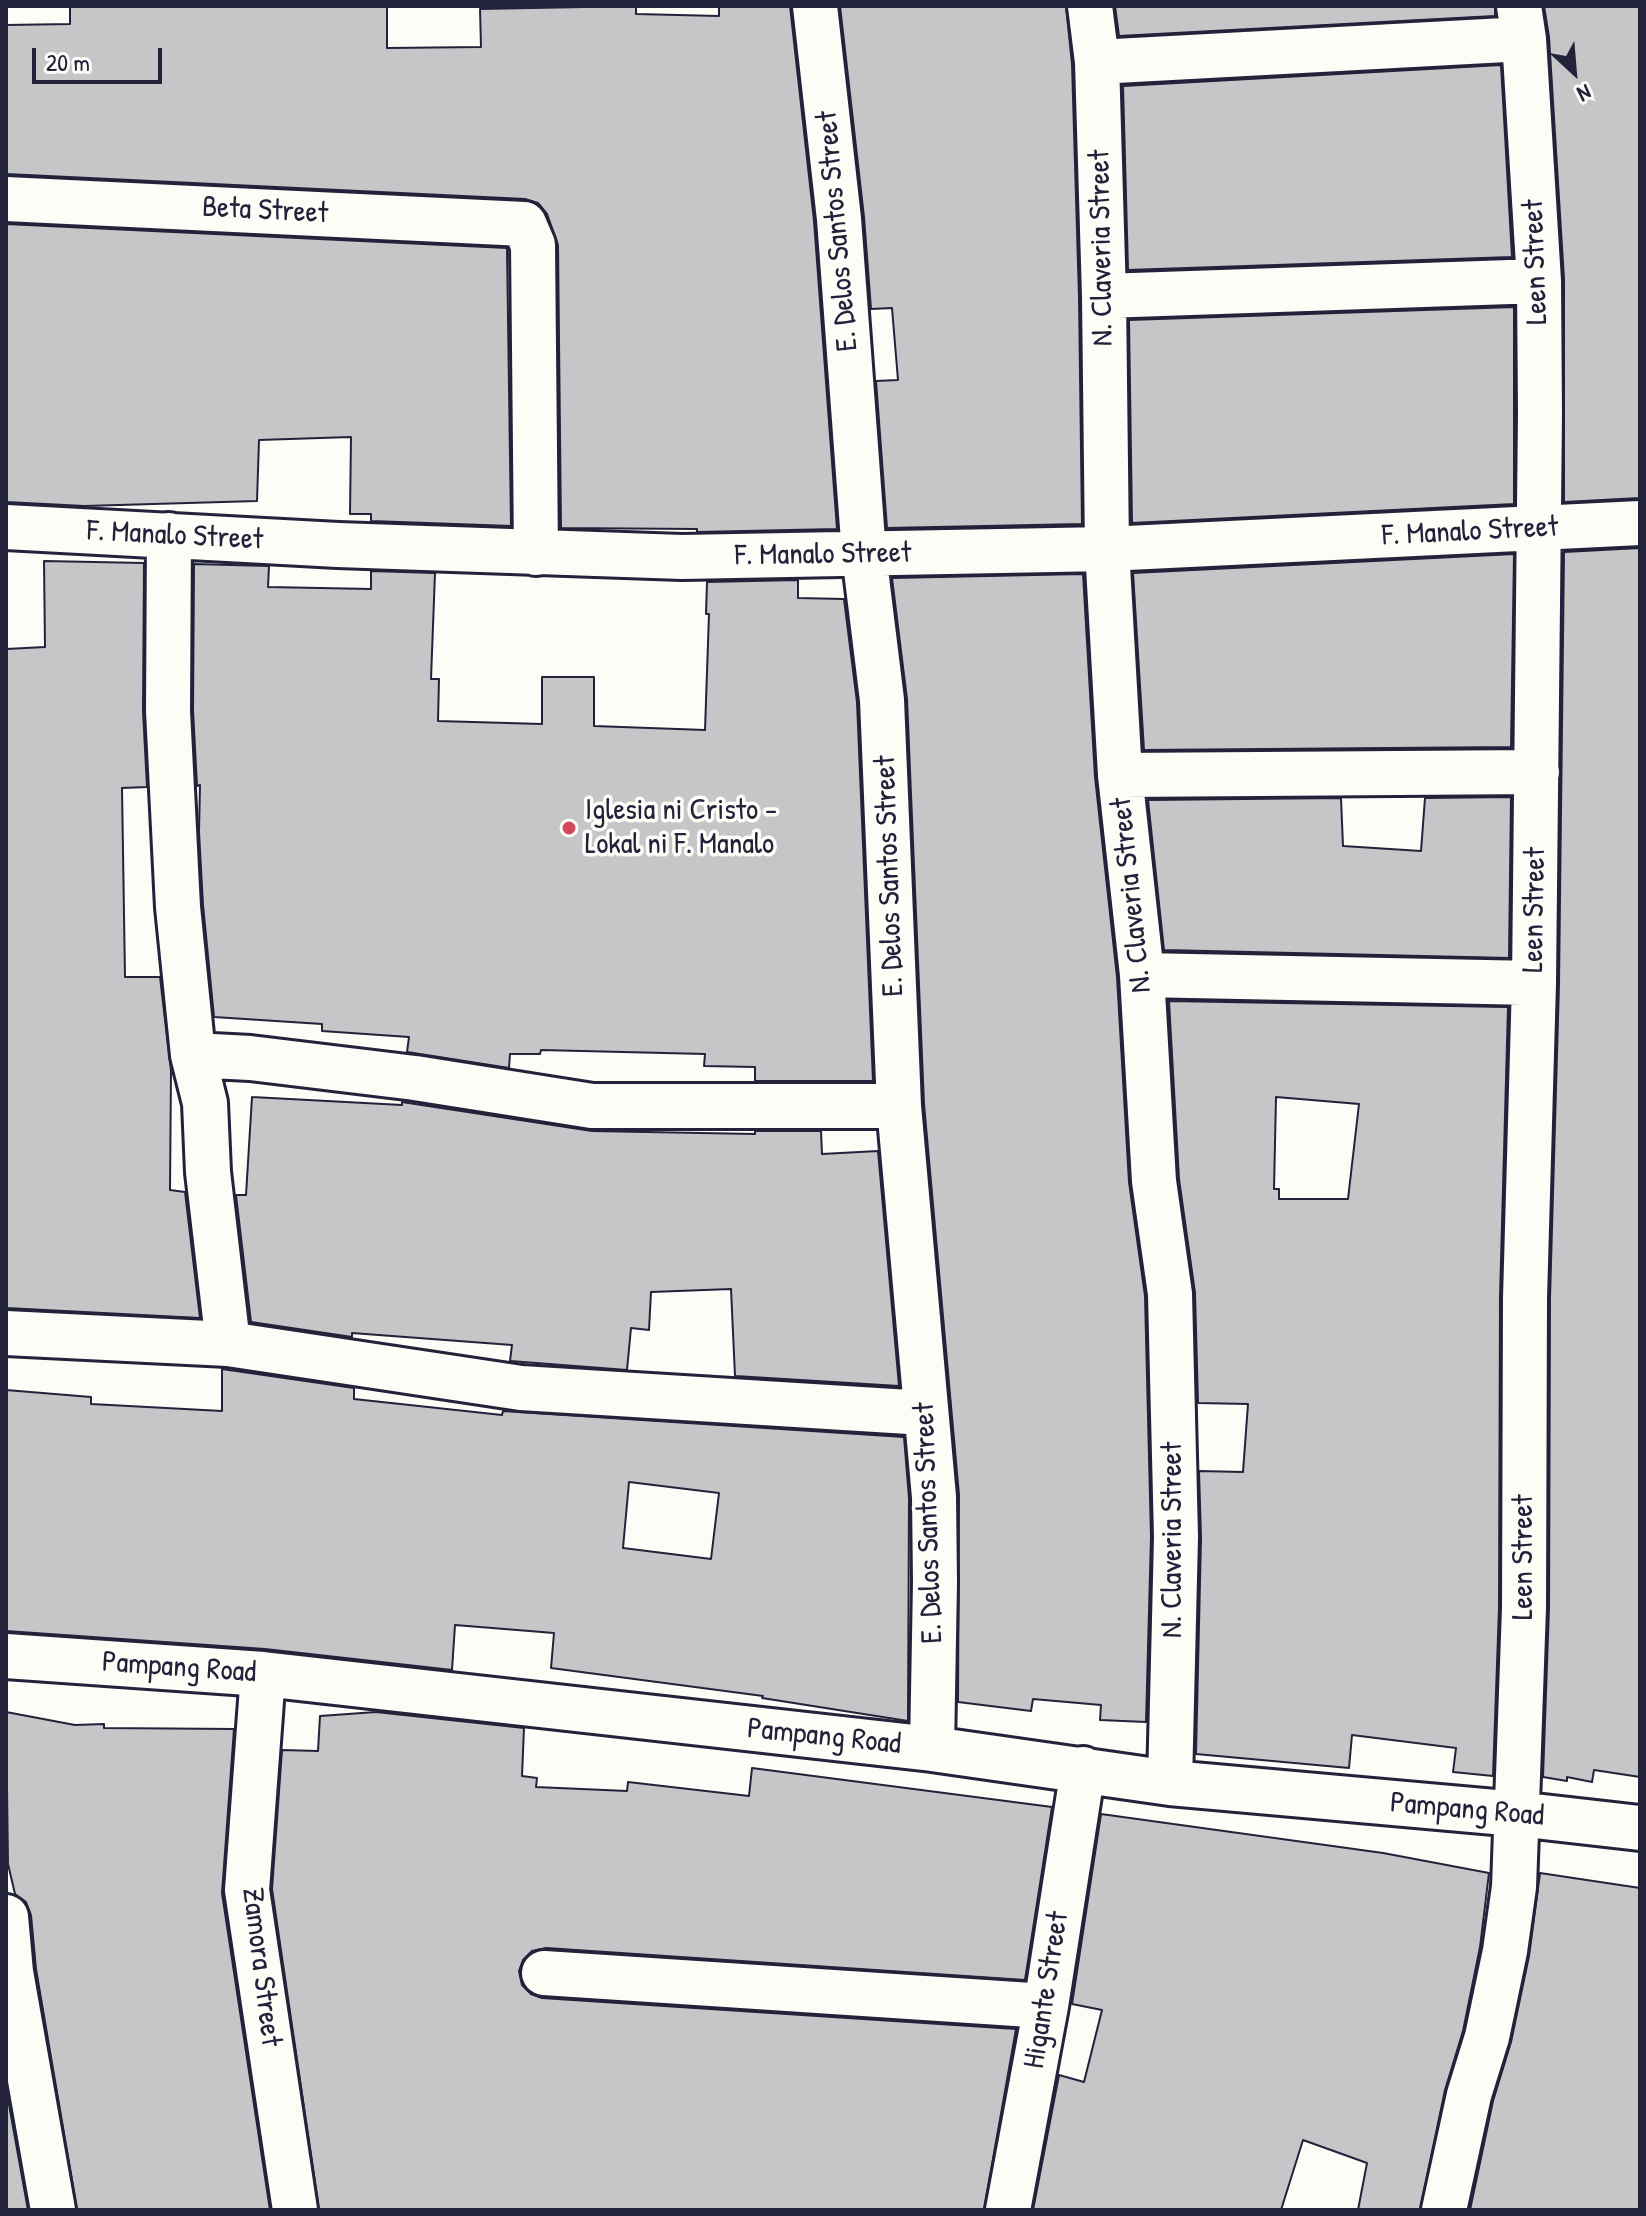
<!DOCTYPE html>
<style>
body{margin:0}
#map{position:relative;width:1646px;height:2216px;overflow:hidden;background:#fdfcf7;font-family:"Patrick Hand",sans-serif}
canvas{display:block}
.frame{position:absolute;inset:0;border:8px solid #22223b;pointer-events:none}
.north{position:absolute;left:1534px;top:32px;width:80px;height:80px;-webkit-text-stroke:6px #fdfcf7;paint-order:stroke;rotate:154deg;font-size:22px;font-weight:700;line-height:32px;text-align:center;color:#22223b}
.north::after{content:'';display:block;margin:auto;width:28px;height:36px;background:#22223b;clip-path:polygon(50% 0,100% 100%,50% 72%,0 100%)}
.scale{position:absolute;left:32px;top:48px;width:130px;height:36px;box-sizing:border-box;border:4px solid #22223b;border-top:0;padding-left:10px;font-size:24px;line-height:28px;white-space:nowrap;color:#22223b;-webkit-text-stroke:6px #fdfcf7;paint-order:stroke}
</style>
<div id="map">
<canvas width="1646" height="2216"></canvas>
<div class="frame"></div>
<div class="north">N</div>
<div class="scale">20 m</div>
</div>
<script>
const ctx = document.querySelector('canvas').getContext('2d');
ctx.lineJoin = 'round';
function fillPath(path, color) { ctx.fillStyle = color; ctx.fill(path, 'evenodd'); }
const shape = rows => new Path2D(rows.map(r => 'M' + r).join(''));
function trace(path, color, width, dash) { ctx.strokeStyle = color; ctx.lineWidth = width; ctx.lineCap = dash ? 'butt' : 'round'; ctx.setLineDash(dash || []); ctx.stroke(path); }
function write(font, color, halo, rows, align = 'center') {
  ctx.font = font + ' "Patrick Hand",sans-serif'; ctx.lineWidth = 7; ctx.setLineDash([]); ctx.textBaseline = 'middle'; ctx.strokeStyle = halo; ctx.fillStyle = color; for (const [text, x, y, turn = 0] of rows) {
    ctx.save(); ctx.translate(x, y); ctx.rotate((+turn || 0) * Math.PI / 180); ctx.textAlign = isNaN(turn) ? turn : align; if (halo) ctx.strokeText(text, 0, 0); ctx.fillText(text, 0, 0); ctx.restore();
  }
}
const building = shape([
 [70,6,387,6,387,48,481,47,480,9,636,6,636,14,719,16,719,6,790,6,814,221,837,529,697,532,697,529,561,528,558,245,547,214,538,203,525,199,6,174,6,25,70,24,70,6],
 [840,6,1066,6,1072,64,1079,297,1082,524,887,528,876,381,898,380,892,308,871,309,864,217,840,6],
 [1115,6,1495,6,1495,16,1119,36,1115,6],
 [1544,6,1640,6,1640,498,1564,502,1564,279,1549,37,1544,6],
 [1501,65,1512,257,1128,270,1123,86,1501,65],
 [6,224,507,248,511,526,371,521,371,514,350,514,351,437,259,440,257,501,84,506,6,502,6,224],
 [1514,307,1514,504,1132,523,1129,320,1514,307],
 [1640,548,1640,1777,1594,1770,1592,1782,1567,1777,1567,1781,1543,1777,1549,1608,1550,1298,1559,984,1564,552,1640,548],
 [1514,554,1511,747,1144,750,1133,573,1514,554],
 [44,561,144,563,143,711,147,787,122,788,125,977,160,977,171,1071,170,1190,185,1192,200,1318,6,1308,6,649,45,647,44,561],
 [194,564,269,566,268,587,371,589,371,571,435,573,431,679,439,679,438,721,542,724,542,677,594,677,594,726,705,730,709,614,706,614,707,582,798,580,798,598,844,599,857,702,873,1081,755,1081,755,1067,704,1066,705,1054,541,1050,540,1054,510,1054,509,1068,407,1052,409,1037,322,1031,322,1024,214,1017,203,905,199,832,200,785,197,786,193,710,194,564],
 [1083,574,1095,777,1117,977,1129,1182,1145,1296,1151,1537,1146,1722,1100,1720,1101,1705,1033,1699,1031,1711,958,1702,959,1495,924,1104,907,699,892,578,1083,574],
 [1511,797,1509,958,1164,950,1148,800,1341,798,1343,846,1421,851,1425,798,1511,797],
 [1169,1001,1508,1007,1500,1297,1499,1608,1493,1776,1453,1772,1456,1748,1352,1735,1349,1768,1196,1754,1201,1538,1199,1471,1243,1472,1248,1404,1198,1403,1195,1293,1179,1179,1169,1001],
 [1276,1097,1359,1104,1348,1199,1279,1199,1279,1189,1274,1189,1276,1097],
 [252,1097,402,1105,402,1102,592,1131,755,1134,755,1131,821,1131,822,1154,878,1151,899,1386,735,1376,731,1289,651,1292,649,1330,631,1328,627,1370,510,1361,512,1345,352,1333,352,1337,251,1322,236,1195,246,1195,252,1097],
 [222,1369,354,1388,354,1399,502,1415,503,1411,904,1437,909,1498,908,1721,762,1698,763,1696,551,1668,554,1633,455,1625,452,1670,265,1649,6,1631,6,1390,91,1397,91,1404,222,1411,222,1369],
 [629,1482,719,1493,711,1559,623,1548,629,1482],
 [6,1712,75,1725,104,1724,104,1728,234,1729,222,1893,270,2210,77,2210,36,1969,31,1915,26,1902,15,1894,8,1864,6,1712],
 [376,1712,524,1728,522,1776,537,1778,536,1787,627,1791,628,1782,749,1796,752,1768,1052,1807,1025,1980,546,1948,532,1951,523,1960,519,1971,522,1985,531,1994,542,1998,1016,2029,984,2210,319,2210,272,1889,282,1750,318,1751,320,1716,376,1712],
 [1101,1814,1383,1853,1489,1873,1480,1947,1463,2031,1445,2090,1420,2210,1358,2210,1367,2163,1303,2140,1281,2210,1033,2210,1059,2075,1084,2082,1102,2010,1072,2004,1101,1814],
 [1540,1873,1640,1888,1640,2210,1470,2210,1493,2101,1511,2042,1529,1956,1540,1873],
 [6,2088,28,2210,6,2210,6,2088]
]);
fillPath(building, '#c6c6c8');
trace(building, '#22223b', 2);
const minor = shape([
 [815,6,839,219,864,554,882,700,899,1106,934,1497,935,1582,932,1749],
 [1090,6,1097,62,1104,296,1107,549,1120,775,1142,975,1154,1181,1170,1294,1176,1537,1170,1783],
 [1097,62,1524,39],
 [6,199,524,224,533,245,536,553],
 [1104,296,1539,281],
 [6,527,338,545,682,557,1107,549,1640,523],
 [169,535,168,711,178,907,193,1055],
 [1120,775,1537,772],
 [1142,975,1534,983],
 [6,1333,228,1344,521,1388,925,1413],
 [228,1344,208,1172,205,1103,193,1055,250,1058,415,1078,592,1106,899,1106],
 [6,1656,263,1674,932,1749,1170,1783,1517,1814,1640,1828],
 [263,1674,247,1890,295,2210],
 [6,1917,11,1972,53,2210],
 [544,1973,1046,2006],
 [1008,2210,1046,2006,1083,1769],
 [1444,2210,1469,2095,1487,2037,1505,1951,1514,1887,1524,1608,1525,1298,1534,983,1540,413,1539,281,1524,39,1519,6]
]);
trace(minor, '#22223b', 50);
trace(minor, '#fdfcf7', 44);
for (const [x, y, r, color] of [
 [569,828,8,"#d1495b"]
]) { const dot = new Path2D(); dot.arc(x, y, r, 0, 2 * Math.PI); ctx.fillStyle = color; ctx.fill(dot); trace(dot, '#fdfcf7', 3); }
write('30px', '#22223b', '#fdfcf7', [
 ["Beta Street",265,211,3],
 ["E. Delos Santos Street",838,231,-95],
 ["N. Claveria Street",1102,248,-91],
 ["Leen Street",1536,262,-92],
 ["F. Manalo Street",1470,532,-3],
 ["F. Manalo Street",175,536,3],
 ["F. Manalo Street",823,555,-1],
 ["E. Delos Santos Street",890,876,-92],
 ["N. Claveria Street",1132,895,-96],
 ["Leen Street",1535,910,-89],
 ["E. Delos Santos Street",929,1523,-92],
 ["N. Claveria Street",1173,1540,-90],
 ["Leen Street",1524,1557,-90],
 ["Pampang Road",179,1668,4],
 ["Pampang Road",824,1737,6],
 ["Pampang Road",1467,1810,5],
 ["Zamora Street",261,1967,83],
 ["Higante Street",1047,1990,-81]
]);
write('30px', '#22223b', '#fdfcf7', [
 ["Iglesia ni Cristo -",585,811],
 ["Lokal ni F. Manalo",585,845]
], 'left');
</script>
